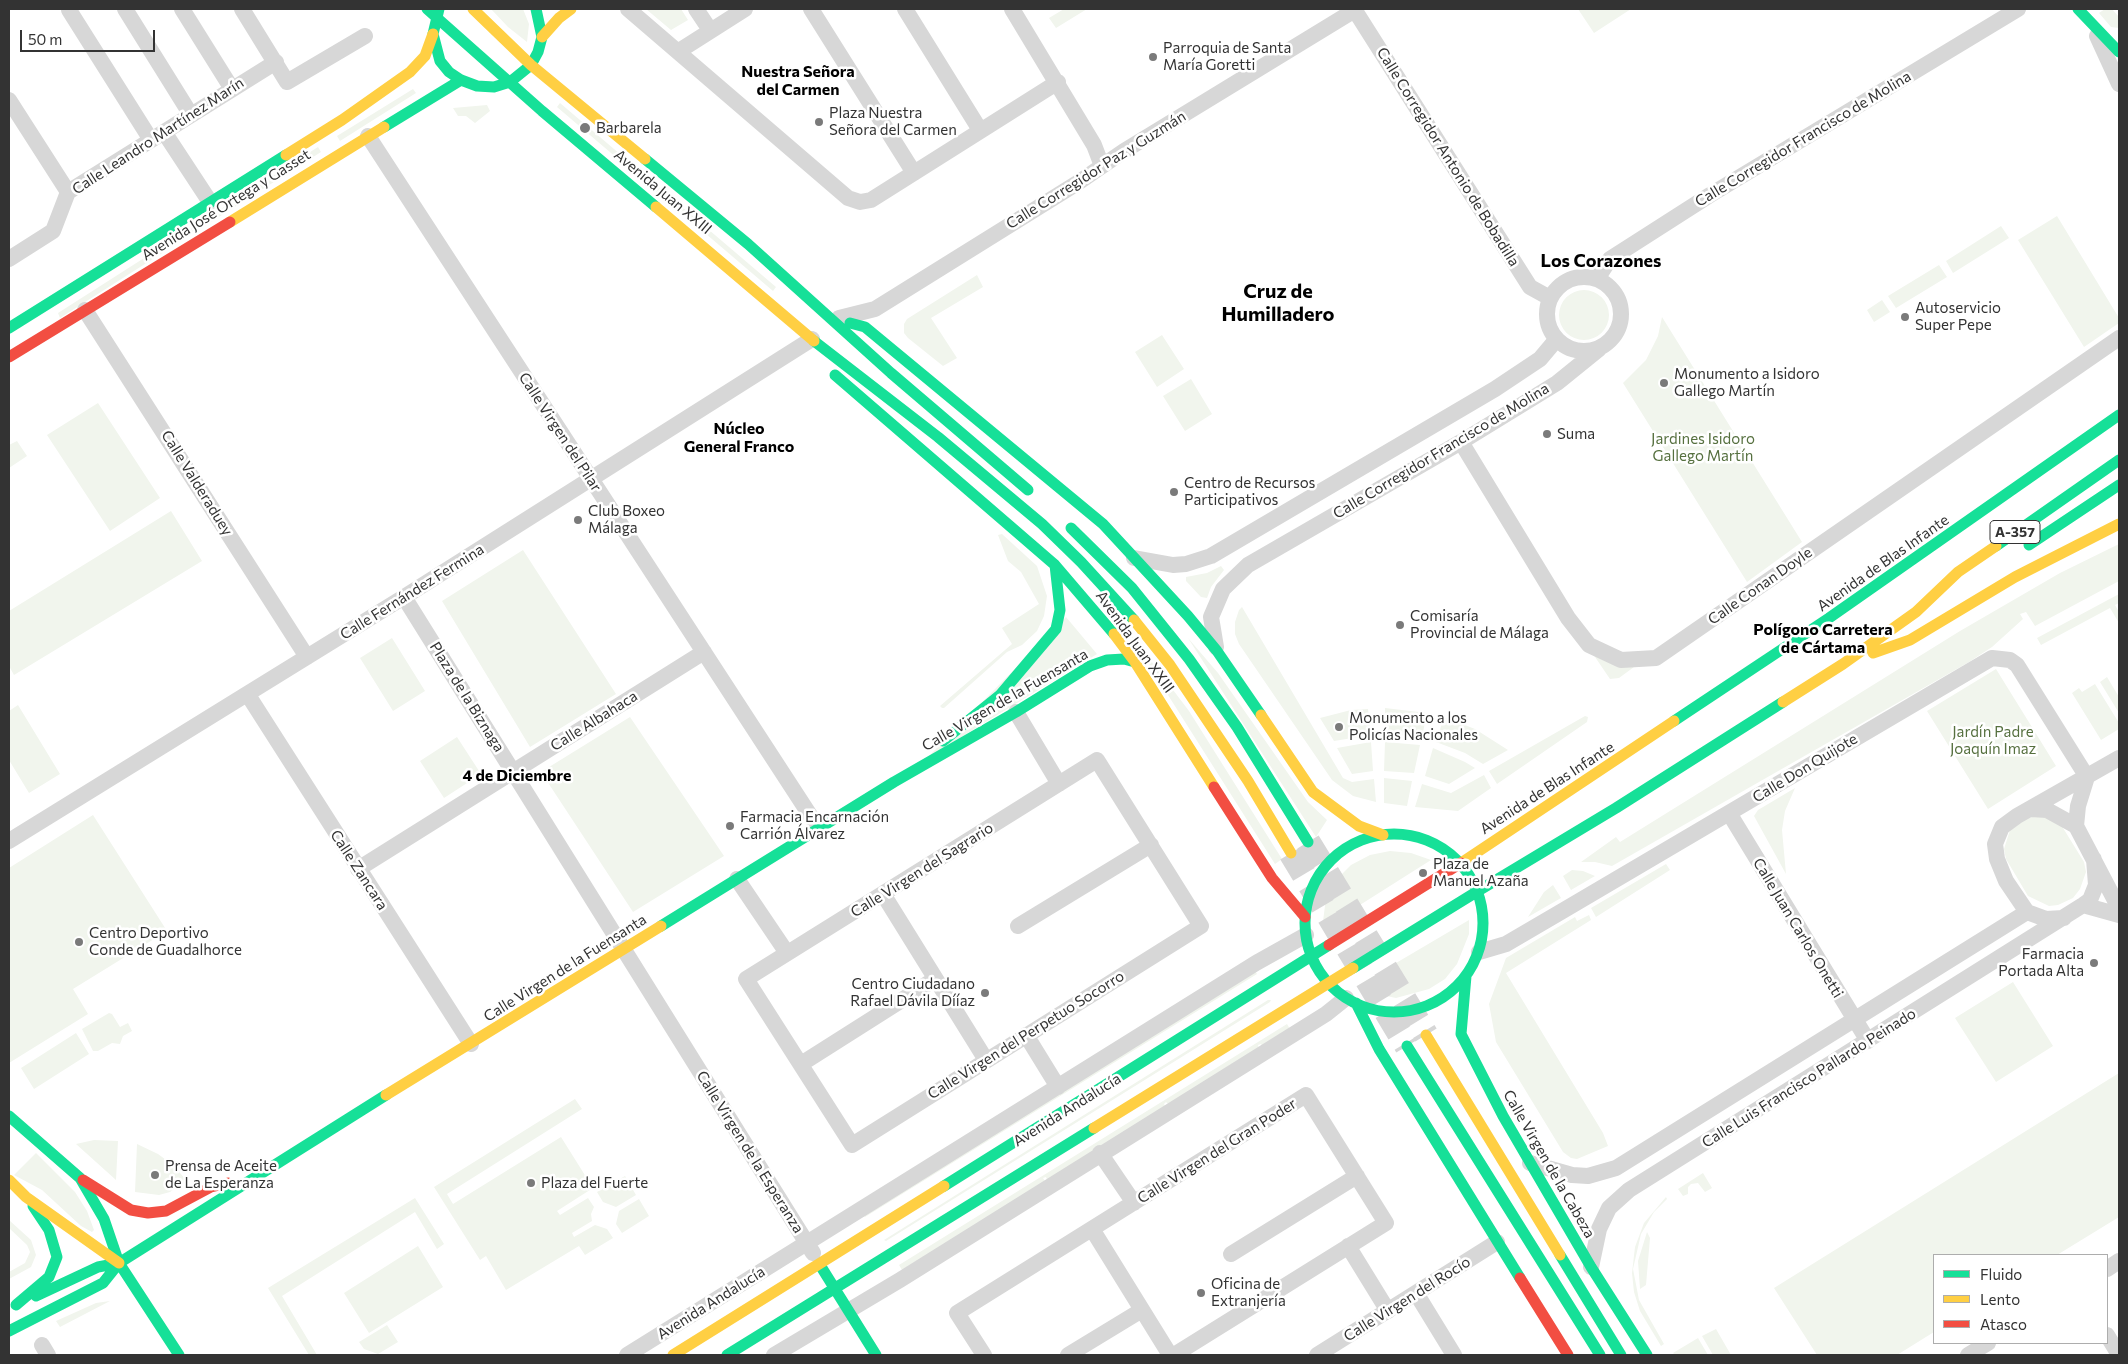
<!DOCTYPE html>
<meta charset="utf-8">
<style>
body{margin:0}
#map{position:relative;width:2128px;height:1364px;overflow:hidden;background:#fff;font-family:Commissioner,sans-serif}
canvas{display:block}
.frame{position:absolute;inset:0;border:10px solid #333;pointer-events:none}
.legend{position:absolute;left:1933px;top:1254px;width:175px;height:90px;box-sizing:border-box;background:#fff;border:1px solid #adadad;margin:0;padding:6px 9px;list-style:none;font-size:15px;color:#333}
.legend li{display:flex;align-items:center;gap:10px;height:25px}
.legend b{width:25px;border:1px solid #adadad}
.scale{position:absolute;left:20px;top:30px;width:135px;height:22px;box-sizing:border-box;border:2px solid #333;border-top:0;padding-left:6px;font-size:15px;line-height:18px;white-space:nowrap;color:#333;-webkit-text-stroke:4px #fff;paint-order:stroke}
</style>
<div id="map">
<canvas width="2128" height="1364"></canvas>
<div class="frame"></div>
<ul class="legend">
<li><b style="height:6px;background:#16e098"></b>Fluido</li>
<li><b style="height:6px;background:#ffcf43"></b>Lento</li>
<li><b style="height:6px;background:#f24e42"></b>Atasco</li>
</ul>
<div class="scale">50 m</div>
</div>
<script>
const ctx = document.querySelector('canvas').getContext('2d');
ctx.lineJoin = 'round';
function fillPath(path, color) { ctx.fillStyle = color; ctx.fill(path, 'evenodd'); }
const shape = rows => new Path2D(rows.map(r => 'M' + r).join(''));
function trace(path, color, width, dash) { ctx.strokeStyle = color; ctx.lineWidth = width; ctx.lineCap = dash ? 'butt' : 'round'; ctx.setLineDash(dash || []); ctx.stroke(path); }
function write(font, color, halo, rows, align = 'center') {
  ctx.font = font + ' Commissioner,sans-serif'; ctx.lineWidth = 5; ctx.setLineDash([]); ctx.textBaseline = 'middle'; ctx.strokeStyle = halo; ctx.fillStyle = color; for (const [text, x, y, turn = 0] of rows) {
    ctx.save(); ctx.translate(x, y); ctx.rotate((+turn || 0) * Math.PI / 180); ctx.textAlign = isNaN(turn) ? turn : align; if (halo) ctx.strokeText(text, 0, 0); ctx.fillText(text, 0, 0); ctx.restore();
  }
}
fillPath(shape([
 [491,9,523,9,529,24,527,42,508,27],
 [646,9,681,9,688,20,671,30],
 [1064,9,1087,9,1056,28,1049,18],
 [1578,9,1631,9,1594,33],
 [2105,9,2112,9,2119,17,2119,28,2111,27,2099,13],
 [413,89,416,93,340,141,337,136],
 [560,103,776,287,773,291,557,107],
 [487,105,490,111,475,123,466,116,458,116,453,108],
 [318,147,321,152,60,318,58,313],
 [2057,216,2119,318,2119,323,2084,347,2018,240],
 [2001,226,2009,238,1953,273,1946,261],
 [1939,265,1947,277,1896,308,1888,296],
 [977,275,983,287,931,318,957,358,943,366,908,338,904,333,904,324,907,319],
 '1559 315a25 25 0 1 1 50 0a25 25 0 1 1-50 0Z',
 [1882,300,1890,312,1874,322,1867,310],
 [1662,317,1802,542,1747,582,1623,383,1646,360,1658,336],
 [1162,335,1184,369,1157,387,1135,352],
 [1191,379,1212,414,1185,431,1163,396],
 [98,403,160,498,110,531,47,435],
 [17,441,27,456,9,468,9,445],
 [171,511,202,561,14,675,9,666,9,611],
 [1002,534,1037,566,1047,596,1044,616,1037,631,1022,645,1007,652,944,708,942,708,940,706,1012,644,1002,628,1039,604,1021,572,1008,561,998,535],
 [2119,544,2119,581,2035,626,2026,612,2020,614,2023,619,1992,647,1969,662,1612,866,1595,862,1581,862,1616,837,1620,842,1960,631,2060,573],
 [523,550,616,694,530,747,442,601],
 [1221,566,1224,570,1211,587,1207,598,1201,597,1186,581,1186,577,1207,573],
 [2119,594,2119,603,2115,605,2119,612,2119,623,2110,608,2041,645,2037,638],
 [1242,607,1343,778,1352,782,1374,779,1376,802,1353,796,1332,780,1239,644,1235,634,1235,622,1239,610],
 [1066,617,1097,654,927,758],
 [1123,624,1189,711,1282,859,1275,864],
 [392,638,425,691,393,711,360,658],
 [1188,638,1218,673,1308,802,1327,820,1316,837],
 [1593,654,1634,667,1619,678,1610,679],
 [1996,669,2056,766,1988,809,1927,711],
 [2107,677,2119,697,2119,713,2100,682],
 [2095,684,2119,723,2119,729,2101,740,2072,693,2079,688,2082,692],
 [18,705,60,774,29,793,9,760,9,711],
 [1385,708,1427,713,1422,737,1385,734],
 [1368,709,1371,735,1334,741,1320,718,1351,710],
 [1585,716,1588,717,1587,722,1497,784,1489,771],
 [630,717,724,856,633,912,541,772],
 [1444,717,1475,729,1508,750,1483,764,1465,753,1436,742],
 [457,737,481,774,444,798,420,761],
 [1371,742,1373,771,1352,774,1337,748],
 [1385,742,1420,745,1414,773,1384,771],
 [1433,748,1465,762,1475,768,1449,784,1425,776],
 [1484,775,1491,788,1458,811,1415,807,1422,784,1451,793],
 [1384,778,1412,781,1407,806,1384,803],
 [1795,788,1785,811,1782,830,1786,874,1754,816,1758,810],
 [93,815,167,931,73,989,88,1014,9,1063,9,868],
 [2036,816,2043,816,2060,823,2084,862,2086,872,2080,889,2073,898,2058,905,2049,906,2028,896,2006,859,2004,849,2010,830,2024,819],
 [1390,851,1411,853,1431,860,1322,929,1326,898,1335,881,1351,865,1370,855],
 [1666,864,1670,870,1596,917,1591,908],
 [1572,870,1583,871,1595,876,1571,890,1563,876],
 [1553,885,1561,898,1528,917,1544,892],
 [1589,915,1591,920,1506,973,1603,1133,1608,1146,1577,1159,1571,1158,1563,1152,1496,1042,1489,1004,1506,958,1575,917,1577,921],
 [1469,920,1469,934,1457,964,1445,979,1429,989,1396,998,1367,992,1357,986],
 [1254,969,1257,974,865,1217,862,1213],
 [2013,982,2053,1046,1996,1082,1955,1018],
 [1268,1000,1271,1000,1270,1002,886,1241,884,1240],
 [109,1013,112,1014,120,1027,128,1023,132,1031,123,1036,120,1044,112,1043,98,1051,93,1051,82,1029],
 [1287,1024,1290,1029,1262,1046,1261,1044,1258,1045,1259,1048,1168,1104,1166,1102,1164,1104,1165,1106,1047,1180,1046,1177,1043,1178,1045,1181,902,1270,899,1265],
 [76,1033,89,1054,34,1089,21,1068],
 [2119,1073,2119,1217,2057,1255,1934,1255,1934,1332,1897,1355,1817,1355,1774,1288],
 [575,1099,582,1109,447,1194,453,1204,561,1137,593,1188,557,1211,560,1215,588,1198,594,1207,591,1214,592,1221,572,1233,574,1237,595,1225,607,1229,613,1238,585,1255,579,1246,506,1290,486,1256,480,1260,434,1187],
 [94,1140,118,1141,116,1180,76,1144],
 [137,1144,158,1154,173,1165,187,1181,170,1192,159,1195,135,1192],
 [36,1153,75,1192,87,1211,94,1230,92,1232,81,1226,42,1190,14,1175],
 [1703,1173,1712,1188,1705,1192,1698,1183,1691,1184,1688,1187,1688,1194,1683,1196,1678,1189],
 [625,1176,636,1195,616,1207,603,1202,597,1192],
 [1666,1197,1667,1199,1654,1212,1641,1234,1633,1269,1639,1300,1664,1344,1661,1346,1640,1311,1634,1292,1632,1273,1635,1247,1644,1223],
 [415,1198,444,1244,437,1249,415,1212,282,1296,317,1355,309,1355,268,1288],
 [639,1199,649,1216,622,1233,616,1224,619,1211],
 [9,1220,31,1240,36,1255,31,1267,9,1279,9,1272,25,1263,30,1252,27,1245,9,1228],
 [1647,1232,1650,1238,1646,1285,1640,1289,1638,1261],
 [418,1246,443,1287,369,1333,344,1293],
 [110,1301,60,1327,56,1321,96,1303],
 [387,1325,398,1342,378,1354,364,1349,359,1342],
 [1716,1329,1731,1355,1713,1355,1702,1336],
 [1698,1338,1708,1355,1675,1355,1673,1353]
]), '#f1f5ed');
trace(shape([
 [1308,842,1426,1035],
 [1291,853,1407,1046]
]), '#d6d6d6', 25, [25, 12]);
trace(shape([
 [125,9,191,115],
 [182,9,232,89],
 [242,9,287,82,365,36],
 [628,9,848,198,860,202,871,200,1058,82],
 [696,9,710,30],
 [811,9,914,173],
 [905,9,980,130],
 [1012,9,1094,145,1102,166],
 [1354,9,1530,287,1550,298],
 [69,10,151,140],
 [2097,36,2119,84],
 [679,51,745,9],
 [9,100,68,192],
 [164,132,210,202],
 [368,136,819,829],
 [9,259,53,231,68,192,276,62],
 '1547 314a37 37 0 1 1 74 0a37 37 0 1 1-74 0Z',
 [1597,279,1610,259,1710,195,2018,9],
 [85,310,307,657],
 [839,318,875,309,1079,182,1124,151,1355,10],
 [1461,442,1568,618,1589,645,1621,660,1656,658,2119,338],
 [1134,558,1173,565,1186,564,1211,556,1495,389,1540,359,1556,340],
 [404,597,813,1253],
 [1216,647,1211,617,1223,589,1248,565,1461,442,1557,383,1599,349],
 [248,695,471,1044],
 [1016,712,1059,784],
 [1097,760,1201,926,852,1145,746,979,1097,760],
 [2031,809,2047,810,2076,826,2119,908],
 [1729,813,1868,1041],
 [2076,826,2078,806,2087,777],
 [9,841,404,597,812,339],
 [358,869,704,652],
 [737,879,787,953],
 [883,894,986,1060],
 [2083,905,2119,915],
 [2064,918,2046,919,2027,912,2006,881,1997,859,1995,844,2002,827,2017,816,2119,758],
 [1018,926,1151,845],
 [1479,952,1506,944,1559,913,1992,658,2010,660,2017,665,2087,777],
 [1026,1035,1058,1087],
 [801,1064,935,979],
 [1100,1153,1134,1203],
 [1530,1163,1572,1175,1588,1176,1616,1168,2027,912],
 [1092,1229,1170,1355],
 [1348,1246,1388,1311],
 [1231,1254,1357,1176],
 [1591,1267,1599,1229,1609,1208,1629,1190,2083,905,2090,900,2096,885,2094,859],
 [2107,1269,2119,1261],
 [1416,1293,1454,1355],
 [2107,1335,2119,1355],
 [42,1345,48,1355],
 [627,1355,1256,963,1306,935],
 [774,1355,900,1280,1326,1014,1346,998],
 [984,1355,957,1313,1306,1095,1386,1223,1174,1355],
 [1068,1355,1142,1310],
 [1317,1355,1497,1242],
 [1968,1355,1988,1343]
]), '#d7d7d7', 16);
trace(shape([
 [427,9,542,111,656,207],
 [439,9,433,34,440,61,449,72,461,80,477,86,494,87,510,82,531,65,538,52,542,37,536,9],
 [2078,9,2119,52],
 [384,127,461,80],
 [645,159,748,244,891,373,1028,490],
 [850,323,865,327,1103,524,1188,616,1217,651,1261,715],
 [9,328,286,155],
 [814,341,938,437,1042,524,1081,562,1134,620],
 [835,375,1055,565,1114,634],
 [1071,528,1132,588,1189,659,1237,727,1308,842],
 [2029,545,2119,485],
 [1996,546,2119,460],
 [1674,721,1829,618,2119,415],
 [943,741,1000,695,1056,629,1060,610,1055,565],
 '1305 923a89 89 0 1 1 178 0a89 89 0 1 1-178 0Z',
 [1478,891,1616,808,1783,702],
 [661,926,894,782,1016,712,1090,666,1107,660,1124,659,1135,662],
 [1353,968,1478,891],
 [1466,976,1461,1034,1503,1116,1591,1267,1647,1355],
 [1356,1003,1379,1049,1520,1278],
 [1407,1046,1600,1355],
 [9,1116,80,1178,104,1219,119,1263,179,1355],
 [944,1186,1329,945],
 [1560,1255,1621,1355],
 [820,1265,876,1355],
 [36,1296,98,1267,119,1263],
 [16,1305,49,1277,57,1257,49,1230,33,1206],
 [9,1331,103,1283,119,1263,386,1095],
 [727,1355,1094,1128]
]), '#16e098', 11);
trace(shape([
 [473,9,531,65,645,159],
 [542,37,559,18,571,9],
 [286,155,342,120,410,72,425,56,433,34],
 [656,207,814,341],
 [230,222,384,127],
 [1134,620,1170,665,1248,781,1291,853],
 [1114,634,1135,662,1214,787],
 [1873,653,1910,640,2015,577,2119,524],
 [1783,702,1843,664,1916,612,1958,572,1996,546],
 [1261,715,1313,792,1359,826,1383,835],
 [1461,863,1674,721],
 [1426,1035,1560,1255],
 [386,1095,661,926],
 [1094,1128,1353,968],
 [9,1180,26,1197,119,1263],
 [673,1355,944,1186]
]), '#ffcf43', 11);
trace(shape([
 [9,357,230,222],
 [1214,787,1272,878,1305,917],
 [1329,945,1461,863],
 [83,1180,131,1210,148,1213,166,1211,211,1187,228,1183],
 [1520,1278,1568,1355]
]), '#f24e42', 11);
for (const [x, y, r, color] of [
 [1153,57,5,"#7a7a7a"],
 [819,122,5,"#7a7a7a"],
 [585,128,6,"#7a7a7a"],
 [1905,317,5,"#7a7a7a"],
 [1664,383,5,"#7a7a7a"],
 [1547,434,5,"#7a7a7a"],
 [1174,492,5,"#7a7a7a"],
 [578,520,5,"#7a7a7a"],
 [1400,625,5,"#7a7a7a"],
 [1339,727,5,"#7a7a7a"],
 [730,826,5,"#7a7a7a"],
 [1423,873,5,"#7a7a7a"],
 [79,942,5,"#7a7a7a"],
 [2094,963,5,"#7a7a7a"],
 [985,993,5,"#7a7a7a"],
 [155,1175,5,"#7a7a7a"],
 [531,1183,5,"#7a7a7a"],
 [1201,1293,5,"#7a7a7a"]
]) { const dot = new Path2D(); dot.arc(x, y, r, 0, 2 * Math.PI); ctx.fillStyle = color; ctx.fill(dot); trace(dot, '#fff', 2); }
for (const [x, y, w] of [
 [2015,532,50]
]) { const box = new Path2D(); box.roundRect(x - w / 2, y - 11.5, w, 23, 4); ctx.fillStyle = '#fff'; ctx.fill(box); trace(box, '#333', 1); }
write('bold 14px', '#333', null, [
 ["A-357",2015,532]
]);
write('15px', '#333', '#fff', [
 ["Parroquia de Santa",1163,48],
 ["María Goretti",1163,65],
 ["Plaza Nuestra",829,113],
 ["Señora del Carmen",829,130],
 ["Barbarela",596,128],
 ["Autoservicio",1915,308],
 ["Super Pepe",1915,325],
 ["Monumento a Isidoro",1674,374],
 ["Gallego Martín",1674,391],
 ["Suma",1557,434],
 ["Centro de Recursos",1184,483],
 ["Participativos",1184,500],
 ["Club Boxeo",588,511],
 ["Málaga",588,528],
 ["Comisaría",1410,616],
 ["Provincial de Málaga",1410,633],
 ["Monumento a los",1349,718],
 ["Policías Nacionales",1349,735],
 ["Farmacia Encarnación",740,817],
 ["Carrión Álvarez",740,834],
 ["Plaza de",1433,864],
 ["Manuel Azaña",1433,881],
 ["Centro Deportivo",89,933],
 ["Conde de Guadalhorce",89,950],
 ["Farmacia",2084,954,"right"],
 ["Portada Alta",2084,971,"right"],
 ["Centro Ciudadano",975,984,"right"],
 ["Rafael Dávila Dííaz",975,1001,"right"],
 ["Prensa de Aceite",165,1166],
 ["de La Esperanza",165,1183],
 ["Plaza del Fuerte",541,1183],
 ["Oficina de",1211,1284],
 ["Extranjería",1211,1301]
], 'left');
write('15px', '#333', '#fff', [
 ["Calle Leandro Martínez Marín",158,136,-33],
 ["Calle Corregidor Francisco de Molina",1803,139,-31],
 ["Calle Corregidor Antonio de Bobadilla",1448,157,58],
 ["Calle Corregidor Paz y Guzmán",1096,170,-32],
 ["Avenida Juan XXIII",663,192,40],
 ["Avenida José Ortega y Gasset",226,205,-32],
 ["Calle Virgen del Pilar",560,432,57],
 ["Calle Corregidor Francisco de Molina",1441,451,-31],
 ["Calle Valderaduey",197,483,58],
 ["Avenida de Blas Infante",1883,563,-35],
 ["Calle Conan Doyle",1760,586,-35],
 ["Calle Fernández Fermina",412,592,-32],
 ["Avenida Juan XXIII",1135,642,54],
 ["Plaza de la Biznaga",467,697,58],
 ["Calle Virgen de la Fuensanta",1005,700,-30],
 ["Calle Albahaca",594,721,-32],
 ["Calle Don Quijote",1805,768,-31],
 ["Avenida de Blas Infante",1547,788,-33],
 ["Calle Zancara",359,870,57],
 ["Calle Virgen del Sagrario",922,870,-32],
 ["Calle Juan Carlos Onetti",1798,928,59],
 ["Calle Virgen de la Fuensanta",565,968,-32],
 ["Calle Virgen del Perpetuo Socorro",1026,1035,-32],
 ["Calle Luis Francisco Pallardo Peinado",1809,1078,-32],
 ["Avenida Andalucía",1067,1110,-32],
 ["Calle Virgen del Gran Poder",1217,1151,-32],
 ["Calle Virgen de la Esperanza",750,1152,58],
 ["Calle Virgen de la Cabeza",1549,1164,60],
 ["Calle Virgen del Rocío",1407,1299,-32],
 ["Avenida Andalucía",711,1303,-32]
]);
write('15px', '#56703f', '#fff', [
 ["Jardines Isidoro",1703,439],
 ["Gallego Martín",1703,456],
 ["Jardín Padre",1993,732],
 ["Joaquín Imaz",1993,749]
]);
write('bold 16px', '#000', '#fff', [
 ["Nuestra Señora",798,72],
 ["del Carmen",798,90],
 ["Núcleo",739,429],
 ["General Franco",739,447],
 ["Polígono Carretera",1823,630],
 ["de Cártama",1823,648],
 ["4 de Diciembre",517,776]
]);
write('bold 18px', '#000', '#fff', [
 ["Los Corazones",1601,261]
]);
write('bold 20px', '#000', '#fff', [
 ["Cruz de",1278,291],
 ["Humilladero",1278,314]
]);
</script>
